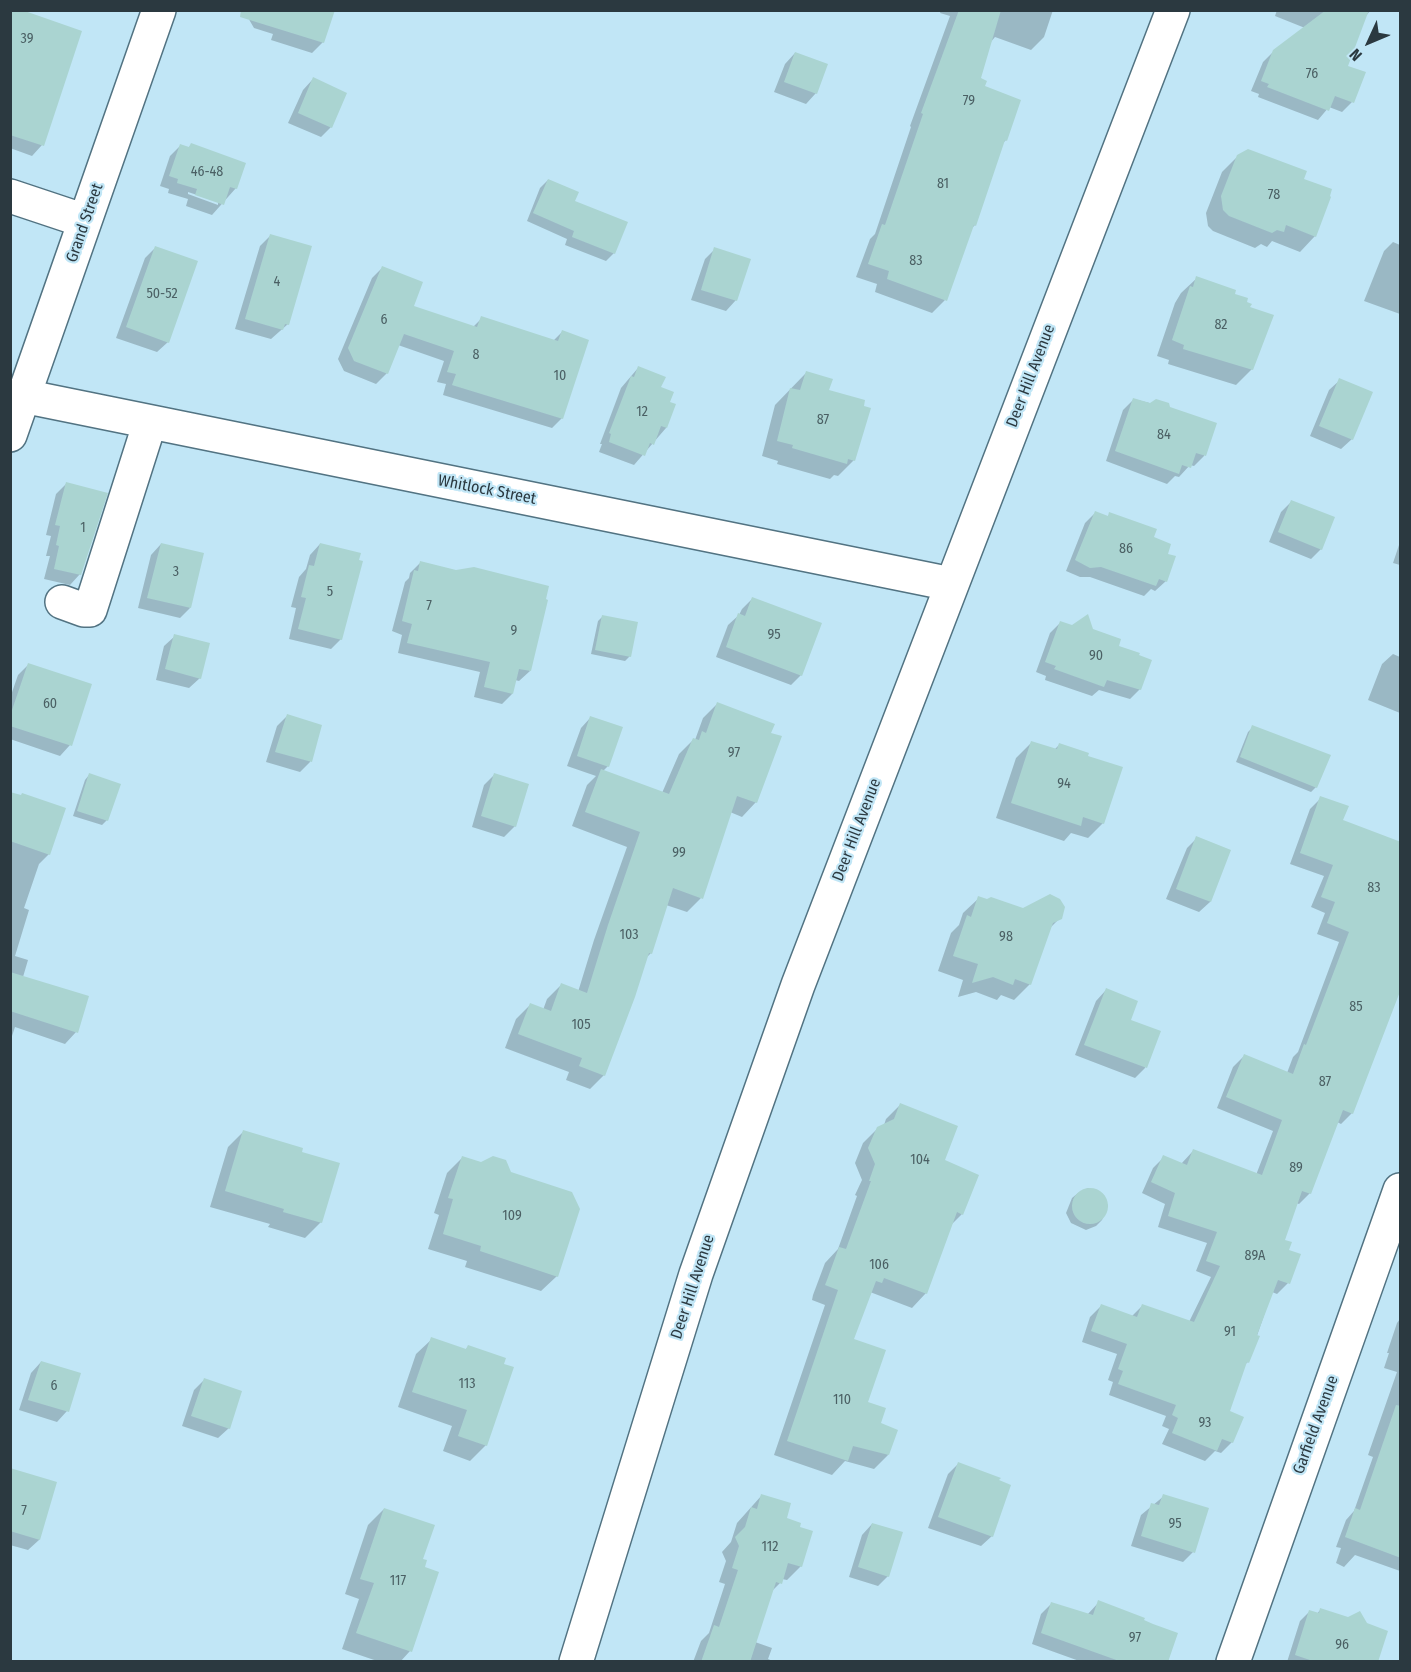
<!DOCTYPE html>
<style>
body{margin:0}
#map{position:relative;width:1411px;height:1672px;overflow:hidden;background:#c1e6f6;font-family:"Fira Sans Condensed",sans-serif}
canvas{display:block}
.frame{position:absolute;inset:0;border:12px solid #2b3940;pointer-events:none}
.north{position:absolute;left:1339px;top:12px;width:60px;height:60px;-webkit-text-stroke:4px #c1e6f6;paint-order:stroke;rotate:226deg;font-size:16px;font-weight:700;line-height:24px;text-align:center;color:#2b3940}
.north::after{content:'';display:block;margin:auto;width:21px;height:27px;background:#2b3940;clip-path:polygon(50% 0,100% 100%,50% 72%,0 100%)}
</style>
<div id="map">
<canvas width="1411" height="1672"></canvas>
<div class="frame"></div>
<div class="north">N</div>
</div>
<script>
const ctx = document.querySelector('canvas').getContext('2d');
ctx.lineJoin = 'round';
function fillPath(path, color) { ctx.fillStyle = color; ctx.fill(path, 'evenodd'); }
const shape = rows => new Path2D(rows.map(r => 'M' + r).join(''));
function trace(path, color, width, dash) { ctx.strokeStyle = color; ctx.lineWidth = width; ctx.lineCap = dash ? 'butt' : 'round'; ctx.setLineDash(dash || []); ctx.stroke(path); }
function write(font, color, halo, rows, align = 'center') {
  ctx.font = font + ' "Fira Sans Condensed",sans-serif'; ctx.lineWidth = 4.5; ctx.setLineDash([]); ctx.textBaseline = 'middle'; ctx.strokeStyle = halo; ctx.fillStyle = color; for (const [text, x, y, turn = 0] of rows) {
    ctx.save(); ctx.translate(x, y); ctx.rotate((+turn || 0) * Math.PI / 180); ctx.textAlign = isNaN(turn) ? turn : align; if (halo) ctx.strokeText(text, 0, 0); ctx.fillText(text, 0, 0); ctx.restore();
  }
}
fillPath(shape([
 [10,10,42,145,32,156,10,148],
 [941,10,1053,10,1044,37,1031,50,995,37,990,43,979,79,1006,140,1003,143,975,225,970,230,945,300,932,313,875,292,877,284,856,277,870,239,875,234,911,127,910,126,950,16,940,13],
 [1277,10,1371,10,1365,17,1346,67,1352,102,1342,112,1329,107,1318,120,1258,97,1259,94,1251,91,1263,62,1274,51,1305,28,1275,16],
 [247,16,323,42,312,53,271,40,273,34,254,28],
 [795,53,816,93,806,104,774,92,785,64],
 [313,79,331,127,321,137,288,123,303,90],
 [191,145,236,188,212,215,186,206,188,199,168,193,169,189,160,186,170,156,180,146,188,148],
 [188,192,218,202,218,205,188,194],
 [1238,156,1302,180,1315,236,1300,252,1272,241,1267,247,1261,244,1255,248,1213,231,1208,226,1206,213,1222,172],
 [548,180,573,202,614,253,606,261,565,245,567,239,527,221,540,188],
 [270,236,288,324,271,339,235,329,260,246],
 [1393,242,1400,245,1400,314,1364,301,1384,251],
 [155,248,168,342,157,352,116,338,145,258],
 [715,249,736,300,726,311,691,300,705,259],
 [382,268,412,307,473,327,482,318,553,341,562,332,562,418,552,428,443,395,446,384,437,382,444,361,398,345,387,373,376,384,344,371,338,359,372,278],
 [1197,278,1233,295,1252,369,1236,385,1168,364,1169,360,1157,356,1175,303,1181,293],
 [638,368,659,388,668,403,666,428,634,465,599,452,602,444,600,444,621,388],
 [806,373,827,391,854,460,838,476,834,475,830,479,777,464,778,461,762,456,775,405],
 [1340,380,1352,439,1341,449,1310,436,1329,390],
 [1134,399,1169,408,1215,424,1204,456,1194,466,1190,465,1179,477,1175,476,1167,484,1106,461,1123,410],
 [66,484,80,574,70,585,44,579,50,556,46,556,51,536,46,535,56,494],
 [1291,502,1321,549,1311,559,1269,542,1281,512],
 [1095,513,1107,517,1110,514,1152,538,1166,555,1166,581,1155,591,1151,589,1144,596,1090,577,1080,577,1066,571,1085,523],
 [1400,542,1400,565,1393,563],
 [161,544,190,608,180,618,138,608,151,555],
 [320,544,341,639,331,649,289,639,296,608,291,607,299,577,306,569,310,555],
 [421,562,530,671,519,681,515,680,512,694,502,704,474,697,480,672,398,653,402,635,392,631,405,582,409,578,410,573],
 [752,599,801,675,791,685,716,657,728,625,739,615,742,609],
 [603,616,630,656,625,661,591,654,598,621],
 [1060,623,1092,630,1117,647,1140,689,1130,699,1099,690,1092,696,1045,680,1046,676,1036,672,1050,633],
 [175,636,200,678,189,688,156,680,164,646],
 [1393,654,1400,657,1400,713,1368,700,1382,664],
 [28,665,70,745,60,756,10,739,10,698,18,675],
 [717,704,769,734,756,802,742,817,730,812,701,898,687,912,666,905,651,953,645,959,604,1075,590,1089,566,1080,569,1072,505,1048,516,1019,530,1005,543,1010,547,999,561,985,578,992,594,940,627,847,572,826,587,785,596,776,567,766,581,728,591,717,608,766,603,771,662,793,679,754,693,740,695,740,703,718],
 [287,716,321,726,310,762,300,772,266,762,277,726],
 [1253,727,1316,787,1311,792,1236,762,1248,732],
 [1031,743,1054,750,1059,745,1103,823,1088,838,1071,833,1064,841,996,818,1016,758],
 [89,775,107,820,102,825,73,816,85,780],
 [494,775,515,826,504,837,472,827,484,785],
 [10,793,49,854,39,864,24,908,29,910,15,956,28,960,23,977,76,1032,65,1044,15,1027,10,1042],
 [1321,798,1342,821,1400,843,1352,1113,1341,1124,1337,1122,1310,1193,1299,1204,1296,1203,1283,1241,1287,1251,1288,1283,1277,1294,1272,1292,1248,1362,1244,1365,1228,1412,1232,1442,1221,1453,1215,1451,1205,1461,1162,1444,1169,1429,1162,1426,1166,1416,1109,1395,1113,1382,1108,1380,1117,1354,1082,1342,1090,1317,1101,1306,1131,1317,1142,1306,1189,1322,1211,1277,1196,1271,1207,1243,1158,1227,1165,1204,1142,1193,1153,1168,1164,1157,1181,1164,1193,1151,1256,1175,1273,1131,1217,1108,1233,1067,1244,1056,1287,1073,1293,1057,1298,1052,1339,942,1317,934,1325,913,1311,907,1324,876,1290,864,1310,809],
 [1197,838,1229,851,1210,902,1199,912,1166,899,1187,848],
 [979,898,1060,918,1049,929,1030,984,1014,1000,1001,995,997,1000,976,992,958,997,963,980,938,971,951,933,959,925,963,913],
 [1106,990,1129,1021,1159,1032,1145,1068,1135,1078,1075,1055,1096,1001],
 [900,1105,943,1161,962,1214,951,1225,926,1293,912,1308,870,1292,852,1340,866,1403,879,1424,888,1455,874,1469,845,1461,832,1475,774,1455,825,1305,812,1300,813,1295,825,1263,838,1249,857,1196,855,1195,862,1180,855,1163,863,1143,878,1128,884,1125,886,1119],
 [243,1132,321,1222,305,1238,268,1227,270,1224,210,1207,228,1147],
 [463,1157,557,1276,541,1291,465,1267,467,1261,428,1249,439,1215,434,1213,447,1173],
 [1088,1188,1104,1195,1108,1206,1102,1220,1096,1226,1086,1230,1071,1223,1066,1213,1072,1198,1078,1193],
 [1400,1319,1400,1571,1355,1555,1344,1567,1336,1563,1341,1548,1336,1547,1346,1520,1354,1511,1373,1457,1368,1455,1397,1372,1384,1368,1389,1353,1387,1353,1397,1323],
 [432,1339,465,1350,468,1347,486,1445,470,1461,443,1451,452,1426,398,1407,416,1354],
 [41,1362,67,1411,57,1422,19,1410,31,1373],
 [204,1380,229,1428,218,1438,182,1426,194,1390],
 [958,1464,997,1481,992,1536,981,1546,928,1528,948,1474],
 [10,1474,56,1483,39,1540,28,1550,10,1545],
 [762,1495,785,1519,801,1566,787,1580,782,1579,780,1583,771,1592,755,1642,772,1648,768,1659,775,1662,693,1662,701,1641,709,1633,725,1584,719,1582,726,1561,722,1552,731,1542,737,1523],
 [1164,1496,1193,1552,1183,1562,1131,1546,1141,1515],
 [384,1509,421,1560,423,1568,410,1651,400,1662,380,1662,342,1649,359,1599,345,1594,368,1525],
 [872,1524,888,1576,878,1586,849,1577,862,1535],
 [1099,1602,1166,1662,1082,1662,1032,1644,1041,1614,1051,1604,1087,1615],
 [1320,1610,1377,1662,1287,1662,1300,1621,1310,1611,1317,1614]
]), '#0003');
fillPath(shape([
 [10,10,22,10,82,31,44,146,10,135],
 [241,10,335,10,324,43,240,17],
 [959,10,1001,10,981,78,987,81,985,86,1021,100,1007,141,1005,140,976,226,974,225,947,301,887,279,889,271,868,264,882,224,885,225,923,114,921,113],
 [1326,10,1369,10,1348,66,1366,72,1354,103,1335,96,1329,111,1267,87,1269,84,1261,81,1273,50],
 [795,52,828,64,817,94,784,82],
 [313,77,347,93,332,128,298,113],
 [191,143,246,163,237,189,230,187,224,205,195,195,197,189,177,183,178,179,169,176,180,144,189,147],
 [1248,149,1307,171,1304,179,1332,189,1330,196,1331,197,1316,237,1286,225,1284,232,1277,230,1272,233,1229,216,1223,210,1221,196,1237,155],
 [548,179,579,192,575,201,628,222,615,254,572,237,574,231,533,213],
 [270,234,312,246,289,325,285,324,283,330,245,319],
 [155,246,198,261,169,343,126,327],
 [714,247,751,259,737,301,701,290],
 [382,266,423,282,414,306,477,327,481,316,558,341,562,330,589,340,563,419,452,385,456,374,447,372,454,351,404,334,388,374,354,361,348,348],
 [1196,276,1236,290,1235,294,1248,298,1247,302,1252,304,1250,307,1274,315,1253,370,1183,349,1184,345,1172,340,1190,286,1193,287],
 [638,366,666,377,661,387,674,392,670,402,676,404,667,428,661,426,654,445,650,443,645,456,609,442,611,434,609,433,631,376,634,377],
 [806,371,833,379,829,390,865,400,864,406,871,408,855,461,848,459,847,464,792,448,793,445,777,441,790,388,800,390],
 [1339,378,1373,392,1353,440,1319,426],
 [1133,398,1150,403,1156,399,1169,403,1170,407,1217,423,1206,456,1196,453,1191,468,1182,465,1179,474,1115,451],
 [66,482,108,493,81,575,54,569,59,546,56,545,60,526,55,525],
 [1291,500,1335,517,1322,550,1278,532],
 [1095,511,1108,516,1109,512,1157,529,1154,537,1171,544,1168,554,1176,556,1167,582,1159,579,1156,586,1101,567,1090,568,1075,560],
 [161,543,204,553,191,608,147,598],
 [320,543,361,553,359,560,363,561,342,640,298,629,306,598,301,597,309,565,314,566],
 [420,561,456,570,474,567,549,586,546,599,548,600,531,671,519,669,513,694,484,687,490,662,407,643,412,624,402,621,414,570,418,571],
 [752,597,822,623,802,676,726,647,738,613,745,616],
 [1088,614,1093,629,1121,639,1119,646,1140,653,1139,655,1152,660,1141,690,1107,680,1104,687,1054,669,1056,666,1045,662,1060,621,1072,625],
 [602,615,638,622,631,657,595,650],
 [174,634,210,643,201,679,165,669],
 [28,663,92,684,72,746,10,726,10,716],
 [717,702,775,724,771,733,782,736,757,803,737,796,703,899,673,888,652,954,649,953,635,997,605,1076,579,1066,582,1058,518,1034,530,1003,551,1011,561,983,587,993,608,925,640,832,585,812,601,769,669,794,693,738,699,740,702,731,706,733],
 [287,714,322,725,312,762,275,752],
 [590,716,623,727,609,767,577,756],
 [1252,725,1331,755,1317,788,1240,757],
 [1031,741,1057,749,1059,743,1089,753,1088,756,1123,767,1104,824,1083,817,1081,826,1011,803],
 [89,773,121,784,108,821,77,811],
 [494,773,529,784,516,827,481,816],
 [10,792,21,795,22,793,66,808,50,855,10,841],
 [1320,796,1349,806,1343,820,1401,842,1401,989,1353,1114,1343,1110,1311,1194,1302,1191,1285,1240,1292,1242,1289,1250,1301,1254,1290,1284,1278,1280,1257,1335,1260,1336,1249,1363,1247,1362,1230,1411,1244,1417,1233,1443,1222,1439,1217,1451,1172,1433,1178,1418,1172,1415,1176,1405,1118,1384,1123,1371,1118,1369,1127,1344,1091,1331,1101,1304,1137,1317,1142,1304,1194,1322,1220,1266,1206,1261,1217,1232,1168,1216,1175,1193,1151,1182,1163,1155,1187,1165,1193,1149,1262,1175,1282,1120,1226,1097,1244,1054,1293,1074,1304,1044,1306,1045,1349,932,1327,923,1335,902,1321,897,1333,865,1300,853],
 [1196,836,1231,850,1211,902,1176,889],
 [1050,894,1060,899,1065,907,1062,919,1053,923,1031,985,1015,979,1013,985,993,977,972,983,978,964,953,956,967,915,971,917,978,896,987,899,991,897,1023,908],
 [10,972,89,996,78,1033,10,1011],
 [1106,988,1138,1001,1131,1020,1161,1031,1147,1068,1084,1045],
 [900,1103,958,1126,945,1160,979,1175,963,1215,957,1212,927,1294,884,1278,882,1283,876,1281,854,1339,886,1350,868,1402,886,1408,881,1423,898,1430,889,1455,853,1446,848,1461,787,1441,838,1290,825,1285,827,1280,839,1247,846,1249,871,1181,869,1181,875,1164,868,1148,877,1127,894,1119],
 [243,1130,303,1148,302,1152,340,1163,322,1223,283,1212,284,1209,225,1191],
 [462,1156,481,1162,493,1156,506,1160,511,1172,572,1192,580,1209,558,1277,480,1251,481,1246,443,1234,453,1199,448,1198],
 '1072 1206a18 18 0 1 1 36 0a18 18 0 1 1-36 0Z',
 [431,1337,466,1349,468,1345,506,1358,504,1364,514,1367,487,1446,458,1436,467,1410,412,1392],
 [41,1361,81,1373,69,1412,28,1400],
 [204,1378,242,1391,230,1429,191,1416],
 [1396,1405,1401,1406,1401,1558,1345,1537,1355,1508,1360,1510],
 [958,1462,1001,1478,999,1480,1011,1485,993,1537,938,1517],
 [10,1468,57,1482,40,1540,10,1531],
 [761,1494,791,1503,787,1518,801,1523,800,1527,813,1531,802,1567,788,1563,782,1584,776,1582,750,1662,701,1662,714,1625,719,1627,738,1570,732,1568,739,1546,735,1537,745,1527,751,1507,757,1509],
 [1163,1494,1209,1508,1195,1553,1141,1536,1151,1503,1159,1505],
 [384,1508,435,1525,423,1559,427,1560,425,1567,439,1572,412,1652,356,1633,374,1583,360,1579],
 [872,1523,903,1532,889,1577,858,1567],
 [1098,1600,1145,1618,1144,1620,1153,1624,1178,1633,1168,1662,1122,1662,1041,1633,1051,1602,1093,1615],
 [1320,1608,1348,1617,1360,1611,1367,1623,1388,1631,1378,1662,1316,1662,1295,1655,1309,1610,1319,1613]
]), '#aad4d1');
const minor = shape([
 [10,196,85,221],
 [23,396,951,584],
 [10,435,159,10],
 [62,602,84,610,90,610,150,422],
 [576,1662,696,1274,798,985,1173,10],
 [1233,1662,1400,1190]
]);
trace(minor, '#527382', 36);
trace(minor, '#fff', 33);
write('14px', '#4b6064', null, [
 ["39",27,39],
 ["76",1312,74],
 ["79",969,101],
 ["46-48",207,172],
 ["81",943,184],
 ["78",1274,195],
 ["83",916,261],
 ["4",277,282],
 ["50-52",162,294],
 ["6",384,320],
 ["82",1221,325],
 ["8",476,355],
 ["10",560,376],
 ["12",642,412],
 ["87",823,420],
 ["84",1164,435],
 ["1",83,528],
 ["86",1126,549],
 ["3",176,572],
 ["5",330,592],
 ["7",429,606],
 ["9",514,631],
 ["95",774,635],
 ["90",1096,656],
 ["60",50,704],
 ["97",734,753],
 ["94",1064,784],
 ["99",679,853],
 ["83",1374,888],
 ["103",629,935],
 ["98",1006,937],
 ["85",1356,1007],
 ["105",581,1025],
 ["87",1325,1082],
 ["104",920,1160],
 ["89",1296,1168],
 ["109",512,1216],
 ["89A",1255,1256],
 ["106",879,1265],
 ["91",1230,1332],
 ["113",467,1384],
 ["6",54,1386],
 ["110",842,1400],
 ["93",1205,1423],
 ["7",24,1511],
 ["95",1175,1524],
 ["112",770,1547],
 ["117",398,1581],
 ["97",1135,1638],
 ["96",1342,1645]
]);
write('16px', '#2b3940', '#c1e6f6', [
 ["Grand Street",85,223,-71],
 ["Deer Hill Avenue",1031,376,-69],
 ["Whitlock Street",487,490,11],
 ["Deer Hill Avenue",857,830,-69],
 ["Deer Hill Avenue",693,1287,-72],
 ["Garfield Avenue",1316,1425,-70]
]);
</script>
